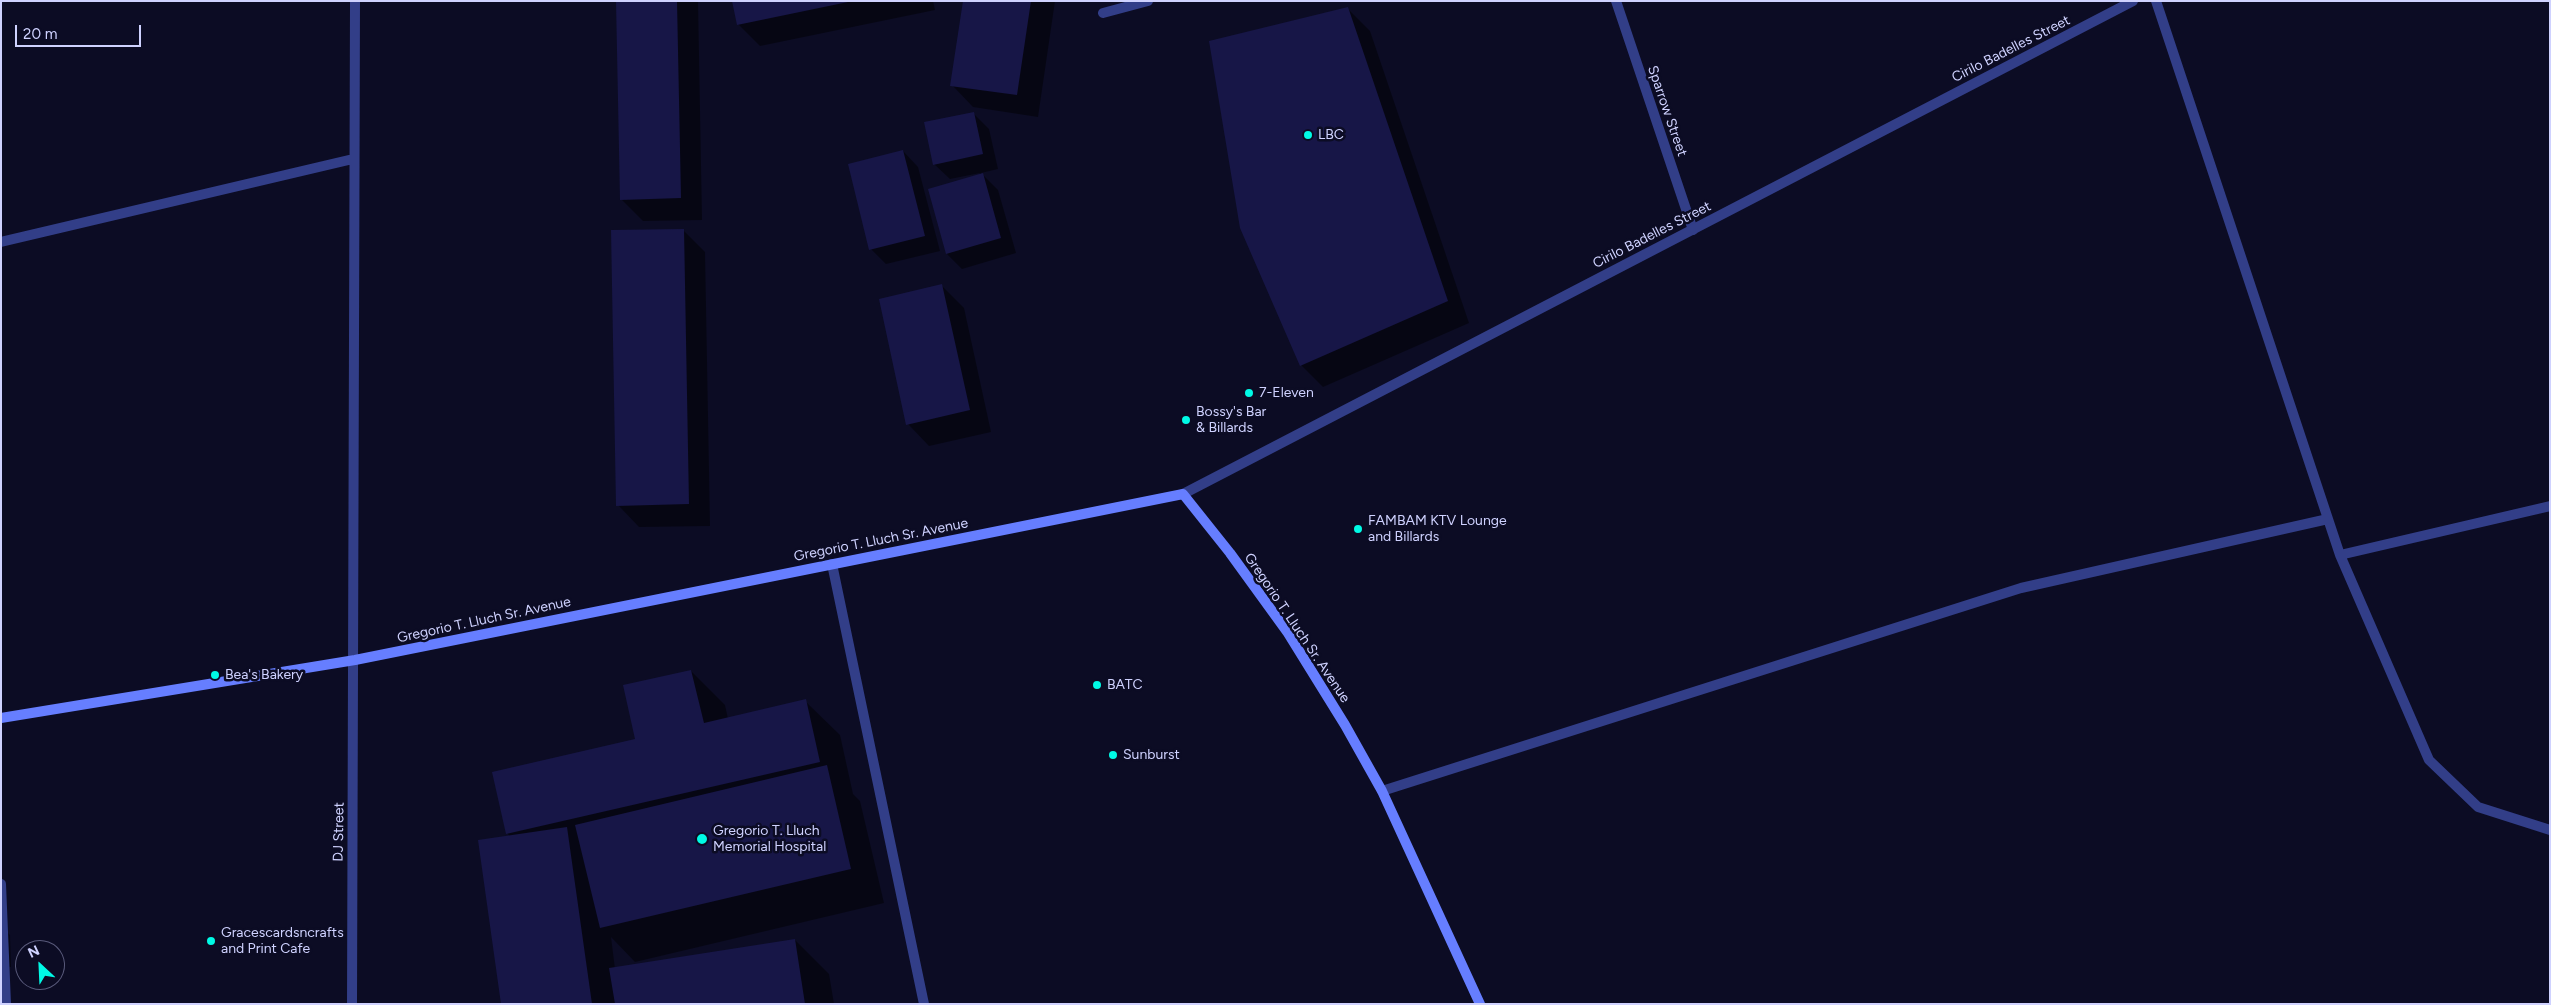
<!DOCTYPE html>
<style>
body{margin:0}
#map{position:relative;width:2551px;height:1005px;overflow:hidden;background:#0c0c24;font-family:Figtree,sans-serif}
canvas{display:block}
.frame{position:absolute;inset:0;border:2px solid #cfd2ff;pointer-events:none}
.north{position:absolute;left:15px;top:940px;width:50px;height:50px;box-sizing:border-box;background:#0c0c24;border:1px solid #5a5b7c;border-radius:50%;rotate:335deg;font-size:14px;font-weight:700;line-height:20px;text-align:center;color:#cfd2ff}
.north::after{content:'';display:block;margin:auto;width:18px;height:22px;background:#00fae5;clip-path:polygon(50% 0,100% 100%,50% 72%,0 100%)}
.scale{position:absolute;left:15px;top:25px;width:126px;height:22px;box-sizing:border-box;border:2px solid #cfd2ff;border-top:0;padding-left:6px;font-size:15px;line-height:18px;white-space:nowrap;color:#cfd2ff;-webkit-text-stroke:4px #0c0c24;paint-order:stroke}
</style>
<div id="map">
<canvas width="2551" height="1005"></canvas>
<div class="frame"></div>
<div class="north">N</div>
<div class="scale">20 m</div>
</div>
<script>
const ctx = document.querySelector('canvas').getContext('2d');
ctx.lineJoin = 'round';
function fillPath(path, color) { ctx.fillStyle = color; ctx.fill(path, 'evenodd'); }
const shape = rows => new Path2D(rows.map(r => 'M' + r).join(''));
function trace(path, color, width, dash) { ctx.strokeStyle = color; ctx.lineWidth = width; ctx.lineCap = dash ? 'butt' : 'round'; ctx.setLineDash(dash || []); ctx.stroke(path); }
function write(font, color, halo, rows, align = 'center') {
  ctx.font = font + ' Figtree,sans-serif'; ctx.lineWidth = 5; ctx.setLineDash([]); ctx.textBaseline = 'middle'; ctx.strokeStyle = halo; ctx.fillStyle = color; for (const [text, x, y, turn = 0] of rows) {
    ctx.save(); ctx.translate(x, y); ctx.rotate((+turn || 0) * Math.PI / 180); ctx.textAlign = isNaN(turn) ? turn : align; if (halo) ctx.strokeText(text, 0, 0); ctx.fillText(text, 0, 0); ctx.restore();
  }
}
fillPath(shape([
 [617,1,698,1,702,220,643,221,621,199],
 [733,1,933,1,935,10,760,46,738,24],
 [964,1,1055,1,1038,117,973,107,952,85],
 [1348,9,1370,31,1469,323,1323,387,1301,365],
 [974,114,989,129,998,169,981,173,998,190,1016,253,962,269,947,254,980,173,950,179,934,164],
 [903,151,918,167,940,251,886,264,871,249],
 [683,230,705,252,710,526,639,527,618,505],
 [942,286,964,308,991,432,929,446,908,424],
 [691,671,725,705,728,719,805,701,840,735,853,794,860,801,884,903,635,962,611,937,615,969,795,940,829,974,834,1004,503,1004,510,837,508,834,493,773,637,740],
 [1,926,10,935,11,967,1,967]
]), '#0007');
fillPath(shape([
 [616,1,677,1,681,198,620,200],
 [732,1,848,1,848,2,737,25],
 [963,1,1031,1,1017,95,950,86],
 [1348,7,1448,301,1300,366,1240,228,1209,41],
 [974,112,983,154,933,165,924,122],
 [903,150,925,236,869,250,848,164],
 [983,173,1001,238,946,254,928,189],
 [684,229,689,504,616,506,611,230],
 [942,284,970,410,906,425,879,299],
 [691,670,704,723,806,699,820,762,506,834,492,772,635,739,623,685],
 [827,765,851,869,600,928,575,825],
 [567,827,592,1004,501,1004,478,840],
 [795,939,805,1004,615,1004,609,968]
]), '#171647');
trace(shape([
 [1103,13,1148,1],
 [832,564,924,1004]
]), '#323e88', 10);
trace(shape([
 [1616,1,1693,230],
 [2156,1,2340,555,2429,760,2478,807,2550,830],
 [1,242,353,159],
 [2340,555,2550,506],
 [1382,791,2021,588,2328,519],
 [1,884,6,1004],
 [352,1004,355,1]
]), '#323e88', 10);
trace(shape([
 [1183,494,2133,1]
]), '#323e88', 10);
trace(shape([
 [1,718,355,660,1183,494,1230,553,1288,633,1345,725,1382,791,1480,1004]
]), '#667eff', 10);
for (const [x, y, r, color] of [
 [1308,135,5,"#00fae5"],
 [1249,393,5,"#00fae5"],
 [1186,420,5,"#00fae5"],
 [1358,529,5,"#00fae5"],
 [215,675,5,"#00fae5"],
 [1097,685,5,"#00fae5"],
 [1113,755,5,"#00fae5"],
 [702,839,6,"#00fae5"],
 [211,941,5,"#00fae5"]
]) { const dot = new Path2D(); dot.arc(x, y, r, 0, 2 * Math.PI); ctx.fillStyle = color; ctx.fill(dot); trace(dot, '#0c0c24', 2); }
write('14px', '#cfd2ff', '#0c0c24', [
 ["Cirilo Badelles Street",2011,49,-27],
 ["Sparrow Street",1667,111,71],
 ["Cirilo Badelles Street",1652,235,-27],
 ["Gregorio T. Lluch Sr. Avenue",881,540,-11],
 ["Gregorio T. Lluch Sr. Avenue",484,620,-12],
 ["Gregorio T. Lluch Sr. Avenue",1297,628,56],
 ["DJ Street",339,832,-89]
]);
write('14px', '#cfd2ff', '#0c0c24', [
 ["LBC",1318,135],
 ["7-Eleven",1259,393],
 ["Bossy's Bar",1196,412],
 ["& Billards",1196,428],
 ["FAMBAM KTV Lounge",1368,521],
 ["and Billards",1368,537],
 ["Bea's Bakery",225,675],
 ["BATC",1107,685],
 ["Sunburst",1123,755],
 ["Gregorio T. Lluch",713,831],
 ["Memorial Hospital",713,847],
 ["Gracescardsncrafts",221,933],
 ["and Print Cafe",221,949]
], 'left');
</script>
